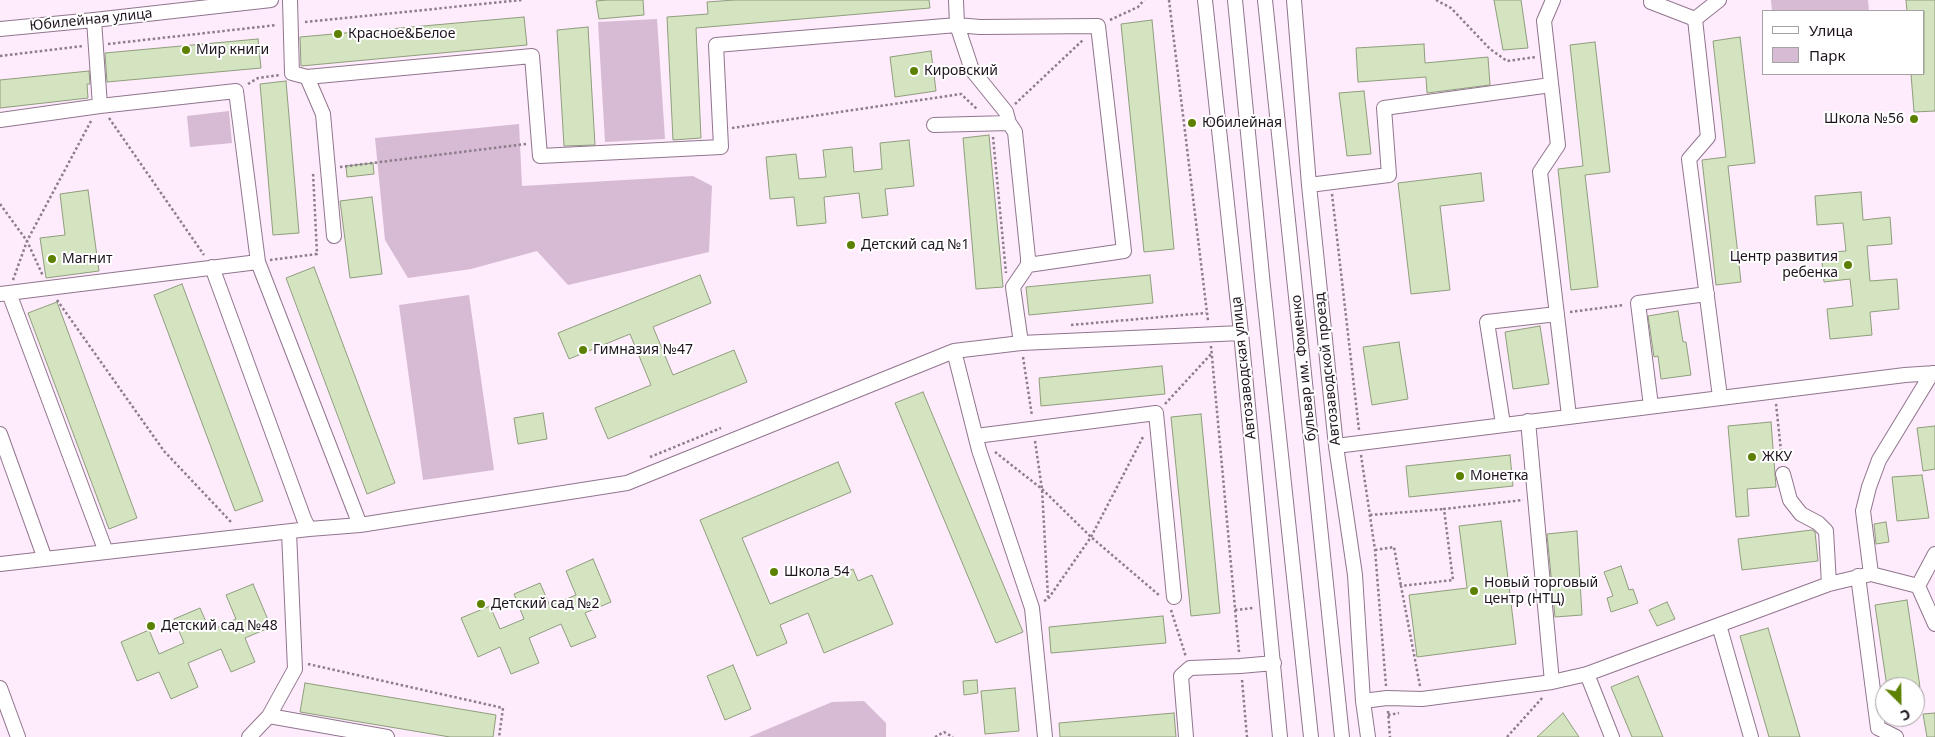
<!DOCTYPE html>
<meta charset="utf-8">
<style>
body{margin:0}
#map{position:relative;width:1935px;height:737px;overflow:hidden;background:#feebfb;font-family:"Noto Sans",sans-serif}
canvas{display:block}
.legend{position:absolute;left:1762px;top:10px;width:162px;height:65px;box-sizing:border-box;background:#fff;border:1px solid #a5a1a5;margin:0;padding:6px 9px;list-style:none;font-size:15px;color:#1f141e}
.legend li{display:flex;align-items:center;gap:10px;height:25px}
.legend b{width:25px;border:1px solid #a5a1a5}
.north{position:absolute;left:1875px;top:677px;width:50px;height:50px;box-sizing:border-box;background:#fff;border:1px solid #a5a1a5;border-radius:50%;rotate:157deg;font-size:14px;font-weight:700;line-height:20px;text-align:center;color:#1f141e}
.north::after{content:'';display:block;margin:auto;width:18px;height:22px;background:#5c8100;clip-path:polygon(50% 0,100% 100%,50% 72%,0 100%)}
</style>
<div id="map">
<canvas width="1935" height="737"></canvas>
<ul class="legend">
<li><b style="height:6px;background:#fff"></b>Улица</li>
<li><b style="height:14px;background:#d7bbd4"></b>Парк</li>
</ul>
<div class="north">С</div>
</div>
<script>
const ctx = document.querySelector('canvas').getContext('2d');
ctx.lineJoin = 'round';
function fillPath(path, color) { ctx.fillStyle = color; ctx.fill(path, 'evenodd'); }
const shape = rows => new Path2D(rows.map(r => 'M' + r).join(''));
function trace(path, color, width, dash) { ctx.strokeStyle = color; ctx.lineWidth = width; ctx.lineCap = dash ? 'butt' : 'round'; ctx.setLineDash(dash || []); ctx.stroke(path); }
function write(font, color, halo, rows, align = 'center') {
  ctx.font = font + ' "Noto Sans",sans-serif'; ctx.lineWidth = 4; ctx.setLineDash([]); ctx.textBaseline = 'middle'; ctx.strokeStyle = halo; ctx.fillStyle = color; for (const [text, x, y, turn = 0] of rows) {
    ctx.save(); ctx.translate(x, y); ctx.rotate((+turn || 0) * Math.PI / 180); ctx.textAlign = isNaN(turn) ? turn : align; if (halo) ctx.strokeText(text, 0, 0); ctx.fillText(text, 0, 0); ctx.restore();
  }
}
fillPath(shape([
 [1771,0,1868,0,1869,11,1772,11],
 [657,19,665,139,605,142,598,22],
 [229,111,232,143,190,147,187,116],
 [519,124,522,186,693,176,712,186,709,252,568,285,537,251,471,269,408,278,385,240,375,138],
 [469,295,494,470,423,480,399,305],
 [864,701,886,723,886,737,749,737,832,702]
]), '#d7bbd4');
const building = shape([
 [606,0,643,0,644,15,599,19,596,1,606,0],
 [734,0,929,0,930,8,696,28,701,138,673,140,667,17,708,14,707,2,734,0],
 [1494,0,1521,0,1528,48,1503,50,1494,0],
 [1906,0,1935,0,1935,111,1914,112,1911,74,1924,74,1924,11,1907,11,1906,0],
 [524,17,527,45,301,66,300,37,524,17],
 [1152,20,1174,249,1144,252,1121,24,1152,20],
 [588,27,595,145,564,146,557,30,588,27],
 [1740,37,1755,163,1728,166,1741,282,1716,285,1702,160,1726,157,1713,41,1740,37],
 [258,39,261,68,107,82,105,53,258,39],
 [1595,42,1610,172,1585,175,1598,287,1571,290,1558,169,1583,166,1570,45,1595,42],
 [1424,44,1425,63,1488,57,1490,85,1427,93,1426,77,1358,82,1356,48,1424,44],
 [931,51,936,91,895,97,890,57,931,51],
 [89,71,90,84,87,84,88,98,0,108,0,80,89,71],
 [286,81,299,233,273,235,260,84,286,81],
 [1364,91,1371,154,1347,156,1339,93,1364,91],
 [989,135,1003,287,976,289,963,138,989,135],
 [909,140,914,186,885,189,888,215,862,218,859,193,824,197,826,223,797,226,794,197,770,199,766,157,796,154,799,179,826,177,823,150,852,147,854,172,882,169,880,143,909,140],
 [373,163,374,174,347,177,346,166,373,163],
 [1481,173,1484,201,1440,206,1450,290,1411,294,1398,183,1481,173],
 [88,190,99,271,46,278,40,238,65,235,60,194,88,190],
 [1861,192,1863,220,1890,217,1892,244,1867,246,1870,281,1897,279,1899,309,1870,312,1872,335,1830,339,1827,309,1853,306,1850,279,1824,282,1821,253,1846,251,1843,223,1817,225,1815,196,1861,192],
 [372,197,382,274,350,278,340,201,372,197],
 [314,267,395,483,367,494,286,278,314,267],
 [700,275,711,303,653,327,673,375,734,350,747,382,608,439,595,408,651,385,630,334,569,359,558,333,700,275],
 [1150,275,1153,303,1029,315,1026,287,1150,275],
 [182,284,263,501,235,511,154,295,182,284],
 [57,302,137,518,109,529,28,313,57,302],
 [1678,311,1683,342,1686,342,1691,375,1661,379,1658,356,1654,357,1648,316,1678,311],
 [1540,326,1549,384,1513,389,1505,332,1540,326],
 [1399,342,1408,399,1372,405,1363,347,1399,342],
 [1162,366,1165,394,1041,406,1039,378,1162,366],
 [923,392,1023,632,996,643,895,403,923,392],
 [543,413,547,439,518,444,514,418,543,413],
 [1201,414,1220,613,1191,616,1171,417,1201,414],
 [1771,422,1776,487,1747,489,1749,516,1736,517,1728,426,1771,422],
 [1935,426,1935,469,1923,471,1917,428,1935,426],
 [1510,455,1513,486,1409,497,1406,466,1510,455],
 [838,462,851,492,742,538,770,604,853,569,858,581,872,575,893,624,824,653,808,613,780,625,787,643,757,656,700,520,838,462],
 [1922,475,1929,518,1897,521,1892,477,1922,475],
 [1501,521,1516,644,1417,657,1409,595,1467,588,1459,526,1501,521],
 [1886,522,1889,542,1876,544,1874,524,1886,522],
 [1812,530,1815,532,1818,561,1742,570,1738,539,1812,530],
 [1577,531,1582,615,1555,617,1547,534,1577,531],
 [593,559,611,602,585,613,596,637,571,647,561,624,529,638,539,663,511,674,500,647,478,657,461,618,490,606,500,629,524,619,514,594,540,583,550,606,576,595,566,571,593,559],
 [1621,566,1629,590,1633,589,1638,603,1611,612,1607,598,1613,596,1604,572,1621,566],
 [253,584,271,627,245,638,255,662,231,672,221,649,188,663,198,687,171,699,159,672,137,681,121,642,149,630,159,654,184,643,174,619,200,608,210,631,236,619,226,595,253,584],
 [1907,600,1920,687,1887,687,1875,605,1907,600],
 [1667,602,1675,619,1657,626,1649,610,1667,602],
 [1163,616,1166,643,1051,653,1049,627,1163,616],
 [1768,628,1800,737,1769,737,1740,636,1768,628],
 [733,665,751,709,725,720,707,676,733,665],
 [1638,676,1663,737,1632,737,1611,687,1638,676],
 [977,680,978,693,964,695,963,681,977,680],
 [305,683,496,715,493,737,450,737,300,712,305,683],
 [1015,688,1019,731,985,734,981,691,1015,688],
 [1174,713,1176,737,1060,737,1059,723,1174,713],
 [1563,713,1579,737,1537,737,1563,713],
 [1935,713,1935,737,1927,737,1923,714,1935,713]
]);
fillPath(building, '#d4e4c1');
trace(building, '#8f9d7d', 1);
const minor = shape([
 [290,0,292,73,307,77,532,56,540,156,721,147,716,45,957,25,956,0],
 [1205,0,1241,333,1280,737],
 [1235,0,1263,286,1311,737],
 [1265,0,1342,737],
 [1294,0,1309,185,1336,446,1355,575,1363,701,1368,737],
 [1553,0,1544,21,1558,145,1540,172,1569,416],
 [1651,0,1651,2,1695,19],
 [1719,0,1695,19,1708,137,1689,159,1720,397],
 [94,20,100,106],
 [0,29,94,20,271,0],
 [307,77,323,114,334,236],
 [0,120,100,106,236,91,258,262,0,294],
 [934,125,1009,123],
 [1309,185,1389,175,1384,108,1551,85],
 [258,262,360,525],
 [212,267,304,519,309,529],
 [9,293,106,552],
 [1021,343,1013,287,1028,265,1028,258,1015,132,1009,123,1006,112,972,70,957,25,980,27,1098,26,1124,251,1028,265],
 [954,351,979,450,1032,608,1045,737],
 [1651,406,1638,303,1707,294],
 [1528,421,1552,682],
 [1503,424,1487,322,1557,314],
 [0,434,45,559],
 [976,436,1156,413,1174,597],
 [1336,446,1905,375,1935,373],
 [1783,474,1790,500,1801,514,1818,523,1826,531,1829,584],
 [0,564,309,529,360,525,627,483,954,351,1021,343,1241,333],
 [1871,574,1863,511,1869,487,1879,460,1932,373],
 [1858,576,1878,728,1896,737],
 [1918,586,1935,554],
 [1719,625,1751,737],
 [1587,674,1612,737],
 [0,688,18,737],
 [1363,701,1387,698,1422,699,1552,682,1587,674,1829,584,1871,574,1918,586,1935,624],
 [269,716,387,737],
 [249,737,269,716,295,669,289,532],
 [1186,737,1181,676,1190,668,1240,666,1274,663]
]);
trace(minor, '#91758e', 16);
trace(shape([
 [1169,0,1208,321],
 [1436,0,1451,8,1490,49,1507,61,1536,57],
 [1110,20,1138,7,1144,0],
 [305,22,522,0],
 [108,44,277,25],
 [0,56,83,46],
 [248,84,258,78,280,75],
 [1015,104,1084,39],
 [109,118,204,255],
 [732,128,961,94,978,110],
 [993,137,1006,273],
 [340,167,526,144],
 [1332,194,1359,430],
 [0,204,27,241,43,276],
 [270,260,317,254,313,172],
 [13,280,27,241,91,121],
 [57,300,164,451,232,523],
 [1570,312,1624,305],
 [1071,325,1206,313],
 [1211,346,1239,652],
 [1023,357,1032,416],
 [1165,404,1212,353],
 [1776,404,1782,460],
 [1035,441,1042,489,1048,597],
 [995,452,1042,489,1091,537,1160,596],
 [1361,455,1375,550,1386,686],
 [650,457,721,428],
 [1370,515,1444,509],
 [1375,550,1394,547,1401,586],
 [1044,601,1048,599,1091,537,1144,435],
 [1171,610,1186,657],
 [1235,610,1253,608],
 [308,664,503,708,499,737],
 [1242,680,1247,737],
 [1420,686,1401,586,1453,580,1444,509,1523,500],
 [1388,711,1390,737],
 [1388,715,1399,713],
 [935,737,944,732,953,737],
 [1507,737,1543,697]
]), '#8c7d8a', 2.5, [2.5, 2.5]);
trace(minor, '#fff', 14);
for (const [x, y, r, color] of [
 [338,34,5,"#5c8100"],
 [186,50,5,"#5c8100"],
 [914,71,5,"#5c8100"],
 [1914,119,5,"#5c8100"],
 [1192,123,5,"#5c8100"],
 [851,245,5,"#5c8100"],
 [52,259,5,"#5c8100"],
 [1848,265,5,"#5c8100"],
 [583,350,5,"#5c8100"],
 [1752,457,5,"#5c8100"],
 [1460,476,5,"#5c8100"],
 [774,572,5,"#5c8100"],
 [1474,591,5,"#5c8100"],
 [481,604,5,"#5c8100"],
 [151,626,5,"#5c8100"]
]) { const dot = new Path2D(); dot.arc(x, y, r, 0, 2 * Math.PI); ctx.fillStyle = color; ctx.fill(dot); trace(dot, '#fff', 2); }
write('14px', '#1f141e', '#fff', [
 ["Юбилейная улица",91,20,-6],
 ["Автозаводская улица",1244,368,-96],
 ["бульвар им. Фоменко",1304,368,-96],
 ["Автозаводской проезд",1328,369,-96]
]);
write('14px', '#1f141e', '#fff', [
 ["Красное&Белое",348,34],
 ["Мир книги",196,50],
 ["Кировский",924,71],
 ["Школа №56",1904,119,"right"],
 ["Юбилейная",1202,123],
 ["Детский сад №1",861,245],
 ["Центр развития",1838,257,"right"],
 ["ребенка",1838,273,"right"],
 ["Магнит",62,259],
 ["Гимназия №47",593,350],
 ["ЖКУ",1762,457],
 ["Монетка",1470,476],
 ["Школа 54",784,572],
 ["Новый торговый",1484,583],
 ["центр (НТЦ)",1484,599],
 ["Детский сад №2",491,604],
 ["Детский сад №48",161,626]
], 'left');
</script>
